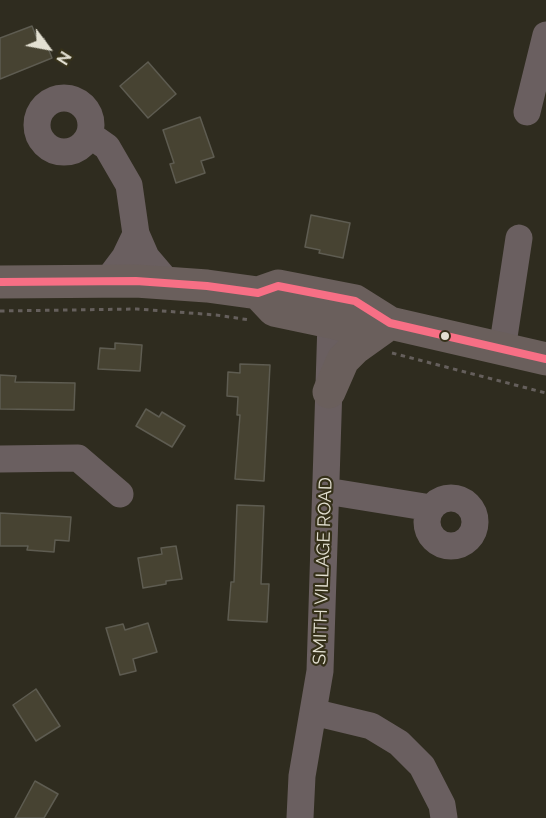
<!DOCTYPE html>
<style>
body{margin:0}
#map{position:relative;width:546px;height:818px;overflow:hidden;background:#2f2c1f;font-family:Raleway,sans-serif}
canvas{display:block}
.north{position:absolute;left:18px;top:18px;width:60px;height:60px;-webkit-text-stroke:4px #353019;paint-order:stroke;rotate:122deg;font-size:16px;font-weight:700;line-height:24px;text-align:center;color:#e3e0d2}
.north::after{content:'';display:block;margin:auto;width:21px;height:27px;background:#e3e0d2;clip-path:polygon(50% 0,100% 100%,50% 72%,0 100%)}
</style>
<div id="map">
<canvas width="546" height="818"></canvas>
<div class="north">N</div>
</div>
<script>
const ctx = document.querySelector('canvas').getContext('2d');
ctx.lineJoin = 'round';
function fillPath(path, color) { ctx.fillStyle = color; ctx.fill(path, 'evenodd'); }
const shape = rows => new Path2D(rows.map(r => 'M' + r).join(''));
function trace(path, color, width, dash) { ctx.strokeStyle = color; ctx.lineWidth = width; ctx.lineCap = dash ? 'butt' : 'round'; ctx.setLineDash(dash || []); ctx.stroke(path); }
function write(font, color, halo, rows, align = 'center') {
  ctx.font = font + ' Raleway,sans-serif'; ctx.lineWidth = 4.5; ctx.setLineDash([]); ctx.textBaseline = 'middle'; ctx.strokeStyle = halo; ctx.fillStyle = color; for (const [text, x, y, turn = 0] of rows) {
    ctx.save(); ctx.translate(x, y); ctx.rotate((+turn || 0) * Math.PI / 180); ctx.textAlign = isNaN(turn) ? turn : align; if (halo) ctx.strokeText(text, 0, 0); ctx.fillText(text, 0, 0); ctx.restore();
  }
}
const building = shape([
 [32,26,38,41,44,38,52,58,0,79,0,38,32,26],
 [148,62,176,94,148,118,120,86,148,62],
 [200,117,214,157,201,161,205,173,176,183,170,164,174,163,163,130,200,117],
 [311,215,350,223,343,258,319,253,320,250,305,247,311,215],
 [115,343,142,345,140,371,98,369,100,348,115,349,115,343],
 [240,364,270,365,264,481,235,479,240,415,237,415,238,397,227,396,228,372,240,373,240,364],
 [0,375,16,376,15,382,75,383,74,410,0,409,0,375],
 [146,409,159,417,162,412,185,426,172,447,136,426,146,409],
 [237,505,264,506,261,584,269,584,267,622,228,620,231,582,234,582,237,505],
 [0,513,71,517,69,541,55,540,54,552,27,550,28,546,0,546,0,513],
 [176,546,182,579,166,581,166,584,143,588,138,558,162,554,161,548,176,546],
 [148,623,157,652,133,659,136,671,120,675,106,628,123,624,125,630,148,623],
 [36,689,60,726,36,741,13,705,36,689],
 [35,781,58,794,44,818,15,818,35,781]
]);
fillPath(building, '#474332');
trace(building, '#5e5c51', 1.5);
trace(shape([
 [0,311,137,309,216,315,250,320],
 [392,353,546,393]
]), '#655f5c', 3, [4.5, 4.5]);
trace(shape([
 '37 125a27 27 0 1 1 54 0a27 27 0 1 1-54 0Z',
 [527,112,546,35],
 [90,135,107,147,129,185,136,234,146,257,169,284],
 [107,281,125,257,136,234],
 [502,350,519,238],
 [0,459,78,458,120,494],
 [326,491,431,508],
 '427 522a24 24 0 1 1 48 0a24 24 0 1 1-48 0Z',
 [313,712,371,726,399,743,422,766,442,805,444,818],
 [300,818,302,776,320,671,331,322]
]), '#6a5f60', 27);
trace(shape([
 [0,282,136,281,207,286,258,293,278,286,355,301,390,323,546,359],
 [258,293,274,310,331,322,347,326,390,323],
 [329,392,343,360,355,348,390,323]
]), '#6a5f5c', 33);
trace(shape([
 [0,282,136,281,207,286,258,293,278,286,355,301,390,323,546,359]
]), '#f76f85', 8);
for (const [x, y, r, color] of [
 [445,336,5,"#e3e0d2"]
]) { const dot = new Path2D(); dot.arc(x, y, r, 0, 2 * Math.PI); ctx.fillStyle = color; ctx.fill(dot); trace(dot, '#353019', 2); }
write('18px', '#e3e0d2', '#353019', [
 ["SMITH VILLAGE ROAD",323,571,-88]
]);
</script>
